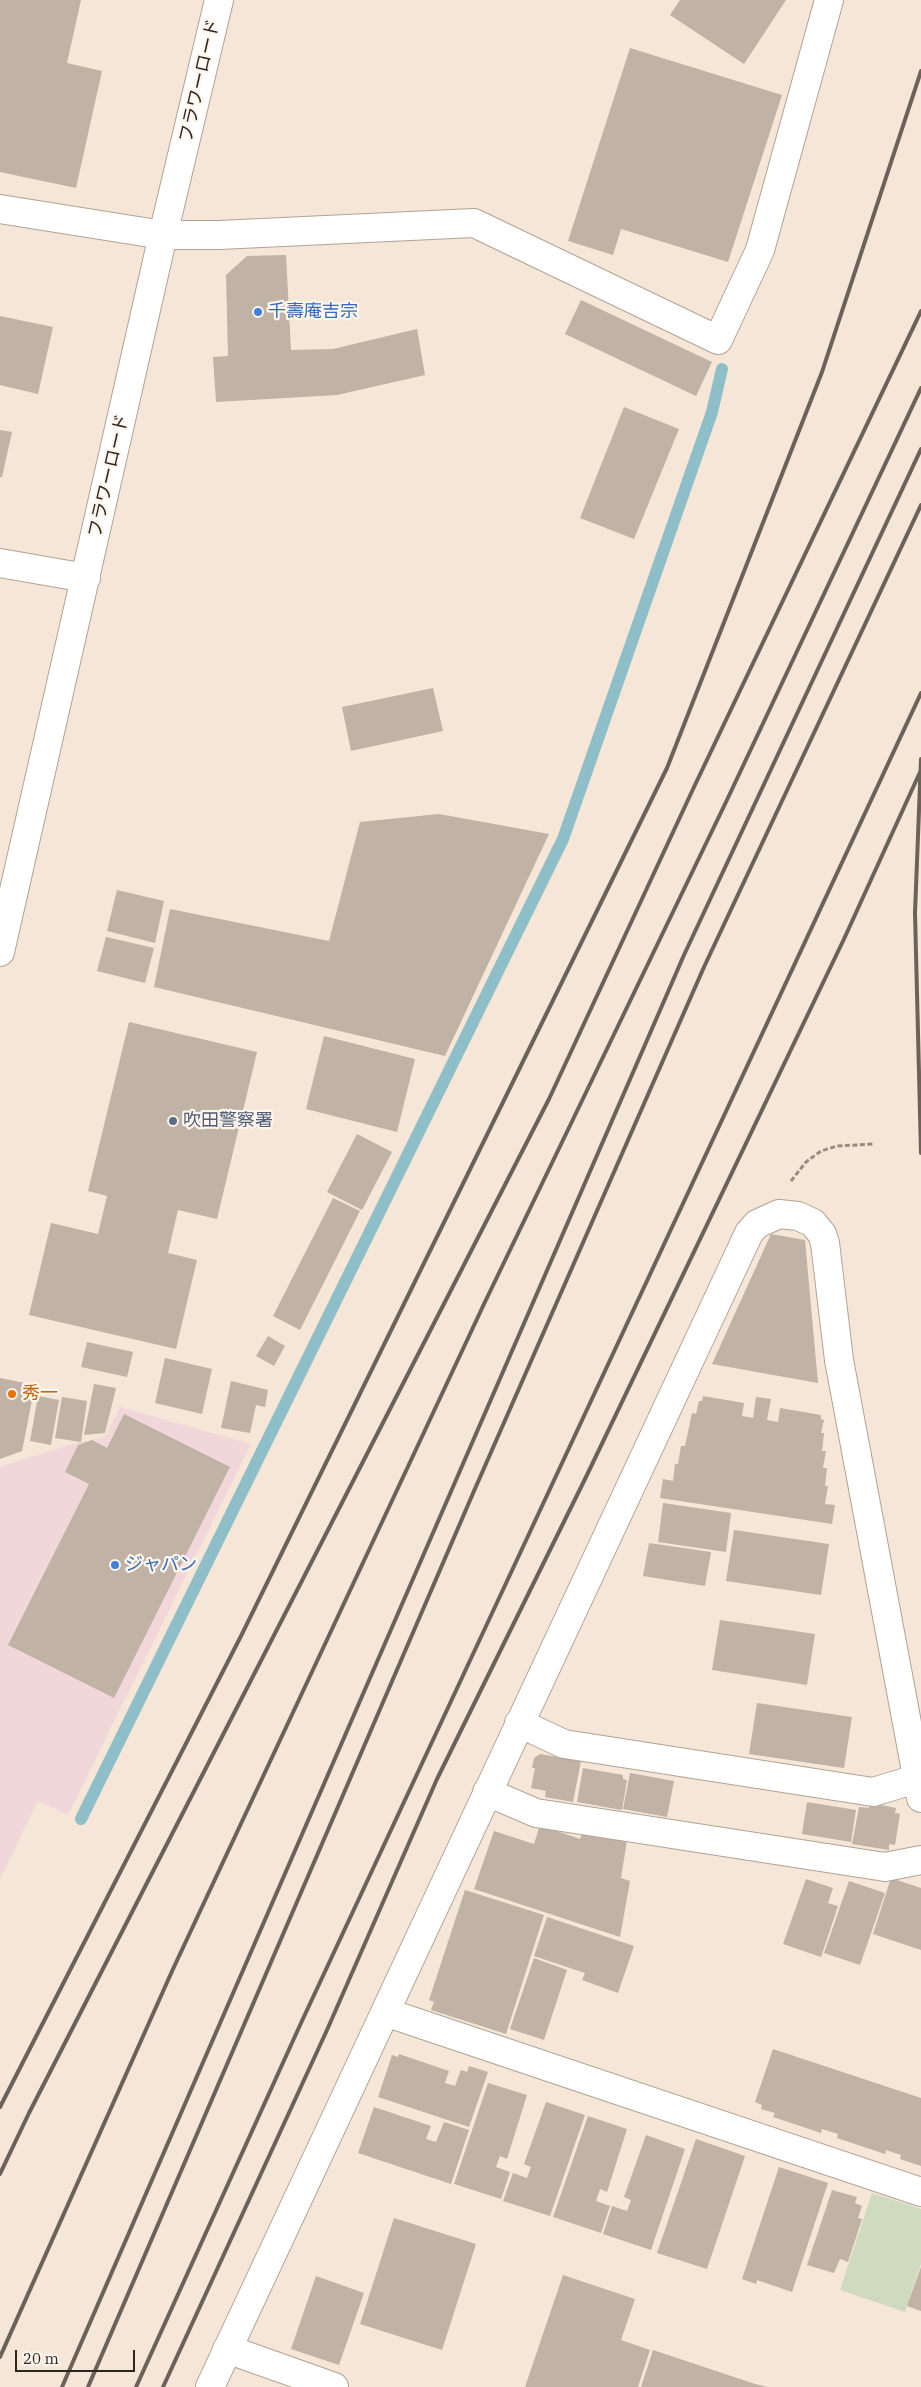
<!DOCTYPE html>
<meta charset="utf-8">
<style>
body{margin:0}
#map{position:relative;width:921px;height:2387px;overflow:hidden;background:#f5e6d7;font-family:"IBM Plex Serif",serif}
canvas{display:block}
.scale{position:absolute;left:15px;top:2350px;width:120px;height:22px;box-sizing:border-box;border:2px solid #2c2621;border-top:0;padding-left:6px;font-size:15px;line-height:18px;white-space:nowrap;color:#2c2621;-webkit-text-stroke:4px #fef5ec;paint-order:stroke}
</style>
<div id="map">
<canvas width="921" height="2387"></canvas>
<div class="scale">20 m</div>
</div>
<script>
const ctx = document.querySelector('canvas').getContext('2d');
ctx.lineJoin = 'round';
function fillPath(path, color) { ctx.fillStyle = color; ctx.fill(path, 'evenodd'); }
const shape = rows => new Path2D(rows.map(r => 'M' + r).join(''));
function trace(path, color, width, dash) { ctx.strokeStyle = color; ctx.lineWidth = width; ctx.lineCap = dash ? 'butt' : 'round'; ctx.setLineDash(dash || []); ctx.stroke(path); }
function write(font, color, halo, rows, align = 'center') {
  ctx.font = font + ' "IBM Plex Serif","Noto Sans JP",serif'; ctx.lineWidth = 4.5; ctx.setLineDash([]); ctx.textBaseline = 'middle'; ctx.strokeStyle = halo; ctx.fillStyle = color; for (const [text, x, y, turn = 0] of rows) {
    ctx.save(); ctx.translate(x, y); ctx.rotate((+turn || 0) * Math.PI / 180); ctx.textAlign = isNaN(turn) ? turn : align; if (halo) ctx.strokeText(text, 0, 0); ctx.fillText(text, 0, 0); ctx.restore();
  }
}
fillPath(shape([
 [120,1407,251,1444,68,1815,38,1801,0,1879,0,1467,72,1444,105,1437]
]), '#f2d7da');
fillPath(shape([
 [872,2193,921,2209,921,2264,905,2312,840,2290]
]), '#cedbbe');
trace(shape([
 [81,1819,563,839,712,412,722,369]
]), '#8ebec7', 12);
fillPath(shape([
 [0,0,81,0,67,63,102,71,76,188,0,172],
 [680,0,786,0,744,64,670,15],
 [630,48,782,95,728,262,621,229,613,255,568,241],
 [286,255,291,350,333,349,417,329,425,375,337,395,216,402,213,357,228,356,226,275,247,256],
 [581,300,712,362,696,396,565,334],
 [0,316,53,327,38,394,0,385],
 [624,407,679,429,634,539,580,518],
 [0,430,12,432,2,477,0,477],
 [433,688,443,731,351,751,342,707],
 [439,814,549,834,445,1056,154,987,170,909,329,941,360,822],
 [117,890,164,901,155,943,107,931],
 [106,937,154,948,145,983,97,971],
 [129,1022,257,1052,217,1219,178,1210,168,1253,197,1260,176,1349,29,1315,51,1223,98,1234,107,1196,88,1191],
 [324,1036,415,1059,397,1132,306,1109],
 [357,1134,392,1152,362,1210,327,1192],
 [333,1198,360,1211,300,1330,273,1316],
 [771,1234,805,1240,818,1383,712,1364],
 [268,1336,285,1346,274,1366,256,1356],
 [87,1342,133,1352,127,1377,81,1367],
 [165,1358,212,1369,202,1414,155,1403],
 [0,1378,35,1385,22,1451,0,1459],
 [231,1381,268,1390,265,1407,256,1405,250,1433,221,1428],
 [94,1384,116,1388,105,1433,84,1435],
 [38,1396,59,1400,51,1445,30,1441],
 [703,1396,744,1403,742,1416,753,1418,756,1397,771,1399,767,1420,778,1422,780,1408,821,1415,821,1419,824,1420,821,1433,824,1433,822,1451,826,1451,823,1468,827,1468,825,1486,828,1486,825,1504,835,1505,832,1524,660,1498,663,1479,673,1481,675,1464,678,1464,681,1446,685,1446,692,1413,696,1414,699,1401,702,1401],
 [62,1397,87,1401,81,1442,55,1438],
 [124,1414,230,1467,114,1698,8,1645,89,1484,65,1472,78,1445,92,1440,107,1448],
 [663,1503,731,1513,726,1552,658,1542],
 [734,1530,829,1544,821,1595,726,1581],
 [649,1543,711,1552,705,1586,643,1576],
 [720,1620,815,1634,807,1685,712,1670],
 [757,1703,852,1717,844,1768,749,1754],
 [540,1754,581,1761,573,1802,545,1797,546,1791,531,1788,535,1768,532,1768,534,1758],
 [583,1768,623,1775,623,1779,627,1780,622,1810,577,1802],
 [630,1773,674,1781,667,1817,623,1809],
 [807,1802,856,1810,851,1842,802,1834],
 [870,1803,896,1808,895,1813,900,1814,895,1845,889,1844,889,1850,852,1844,859,1807,869,1808],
 [540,1825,580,1839,582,1833,627,1840,621,1878,630,1881,620,1937,474,1889,494,1831,534,1844],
 [891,1878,921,1888,921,1950,873,1934],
 [806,1879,833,1888,828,1903,838,1906,821,1957,783,1944],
 [849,1881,885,1893,860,1965,824,1953],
 [465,1890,544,1915,506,2034,431,2010,434,2002,429,2000],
 [547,1917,634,1946,618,1993,582,1980,585,1973,534,1956],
 [534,1958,567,1970,544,2040,510,2029],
 [773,2049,921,2098,921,2166,900,2159,901,2155,886,2150,885,2154,837,2138,838,2134,822,2129,821,2133,773,2117,775,2113,761,2109,762,2105,755,2102],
 [399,2054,449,2071,445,2083,455,2086,461,2070,467,2072,469,2066,488,2072,469,2127,378,2097,392,2055,398,2057],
 [488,2083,527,2095,507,2159,500,2156,496,2167,510,2172,501,2199,454,2184],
 [546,2102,585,2115,550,2216,503,2201,513,2173,527,2178,531,2167,524,2164],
 [374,2107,431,2126,426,2139,436,2142,444,2122,469,2130,451,2184,358,2153],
 [588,2116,627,2129,607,2192,600,2189,596,2201,610,2206,601,2233,553,2217],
 [646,2135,685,2149,651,2250,603,2234,612,2206,627,2211,631,2200,624,2197],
 [696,2139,745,2156,707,2269,657,2253],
 [779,2167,828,2183,792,2292,757,2280,756,2284,742,2279],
 [832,2190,857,2197,855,2203,862,2206,858,2218,862,2219,848,2262,840,2259,834,2273,807,2265],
 [394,2218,476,2244,442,2350,360,2324],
 [921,2267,921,2311,907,2306],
 [563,2275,635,2299,621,2340,650,2350,638,2387,525,2387],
 [316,2276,364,2293,339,2365,291,2349],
 [653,2350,752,2383,767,2387,641,2387]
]), '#c0b2a4');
const minor = shape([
 [0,209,163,235,219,235,474,223,718,340,760,250,829,0],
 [0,563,86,578],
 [0,952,163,235,219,0],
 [519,1723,564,1744,873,1792,916,1779],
 [487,1792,536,1813,885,1867,921,1860],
 [385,2012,921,2192],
 [227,2349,334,2387],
 [210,2387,749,1233,757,1224,779,1214,798,1216,813,1223,822,1234,825,1243,839,1360,921,1798]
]);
trace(minor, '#b1a395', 30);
trace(shape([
 [791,1181,806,1162,821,1151,837,1146,874,1144]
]), '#978c82', 3, [5, 2.5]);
trace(minor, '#fff', 28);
trace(shape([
 [921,759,915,913,921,1153],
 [0,2107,241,1636,667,768,822,372,921,71],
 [0,2174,29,2113,549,1099,694,787,921,311],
 [0,2357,173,1969,484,1304,726,802,921,388],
 [62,2387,684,955,921,449],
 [88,2387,474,1491,704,967,921,505],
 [136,2387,301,2023,921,693],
 [163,2387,327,2030,437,1779,586,1477,844,939,921,770]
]), '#6b625a', 4);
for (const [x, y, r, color] of [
 [258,312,5,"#3f7fe0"],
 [173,1121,5,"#5c6f8a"],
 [12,1394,5,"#e8710a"],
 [115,1565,5,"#3f7fe0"]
]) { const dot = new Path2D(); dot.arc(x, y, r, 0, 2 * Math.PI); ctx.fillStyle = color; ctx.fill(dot); trace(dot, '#fef5ec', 2); }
write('18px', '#2c2621', '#fef5ec', [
 ["フラワーロード",200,81,-77],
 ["フラワーロード",109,476,-77]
]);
write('18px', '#366cbe', '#fef5ec', [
 ["千壽庵吉宗",268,312],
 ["ジャパン",125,1565]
], 'left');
write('18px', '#4e5e75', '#fef5ec', [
 ["吹田警察署",183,1121]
], 'left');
write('18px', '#c56008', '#fef5ec', [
 ["秀一",22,1394]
], 'left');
</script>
